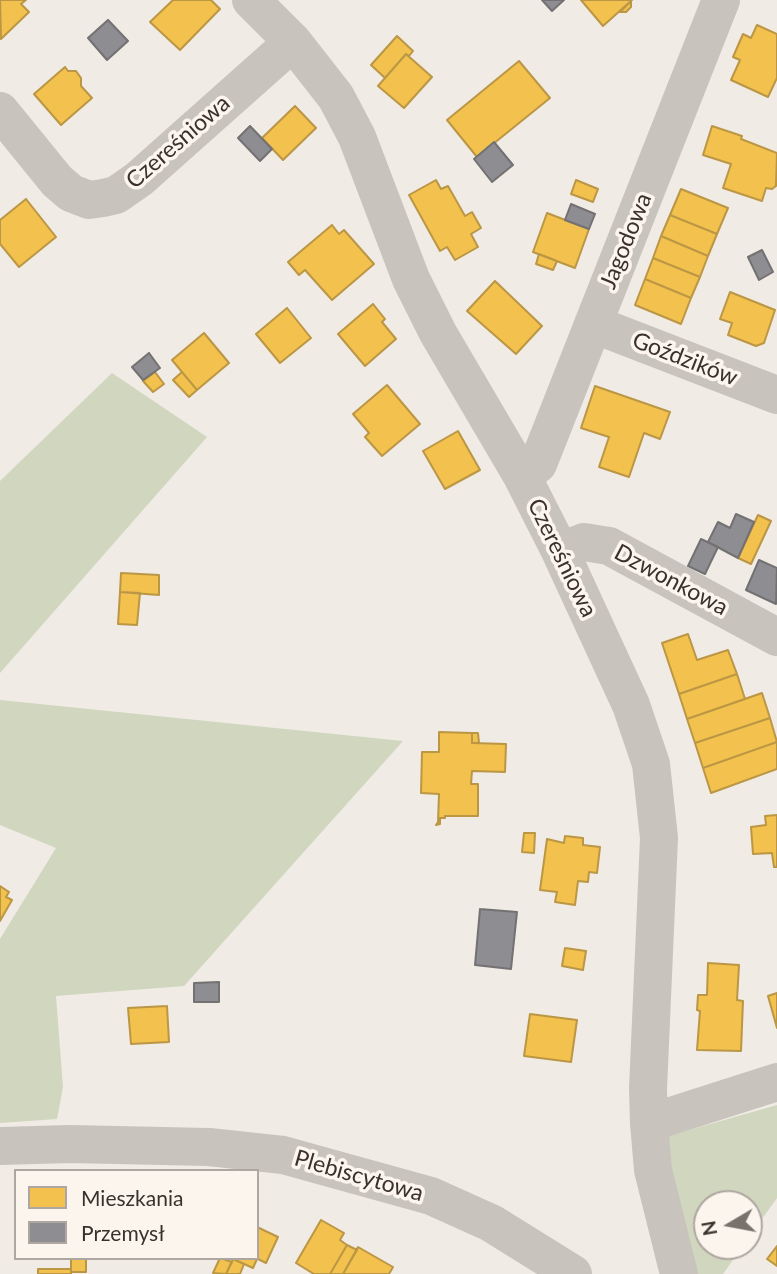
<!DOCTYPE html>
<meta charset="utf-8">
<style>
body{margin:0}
#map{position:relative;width:777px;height:1274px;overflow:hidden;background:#f0ebe5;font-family:Lato,sans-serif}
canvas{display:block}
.legend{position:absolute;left:14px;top:1169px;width:245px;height:91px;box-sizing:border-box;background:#fbf5ee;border:2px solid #aea6a0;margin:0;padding:9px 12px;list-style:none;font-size:21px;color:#3b302b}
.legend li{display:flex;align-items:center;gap:14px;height:35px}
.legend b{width:35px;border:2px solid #aea6a0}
.north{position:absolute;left:693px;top:1190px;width:70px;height:70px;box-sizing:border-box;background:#fbf5ee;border:2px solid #aea6a0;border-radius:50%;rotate:260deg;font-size:19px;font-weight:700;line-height:28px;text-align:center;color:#3b302b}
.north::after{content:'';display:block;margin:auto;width:24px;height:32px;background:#7a716c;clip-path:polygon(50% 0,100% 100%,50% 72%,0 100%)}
</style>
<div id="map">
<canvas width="777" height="1274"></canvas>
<ul class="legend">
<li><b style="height:19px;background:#f2c14e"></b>Mieszkania</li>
<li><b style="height:19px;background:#8d8d92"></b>Przemysł</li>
</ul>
<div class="north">N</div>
</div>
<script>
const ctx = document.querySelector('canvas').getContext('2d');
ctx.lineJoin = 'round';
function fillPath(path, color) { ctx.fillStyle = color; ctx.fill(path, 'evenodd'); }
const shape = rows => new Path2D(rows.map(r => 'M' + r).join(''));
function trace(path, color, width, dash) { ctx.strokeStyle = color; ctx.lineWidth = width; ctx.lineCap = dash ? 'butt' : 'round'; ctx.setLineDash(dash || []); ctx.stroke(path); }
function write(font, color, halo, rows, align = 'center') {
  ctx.font = font + ' Lato,sans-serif'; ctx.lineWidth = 7; ctx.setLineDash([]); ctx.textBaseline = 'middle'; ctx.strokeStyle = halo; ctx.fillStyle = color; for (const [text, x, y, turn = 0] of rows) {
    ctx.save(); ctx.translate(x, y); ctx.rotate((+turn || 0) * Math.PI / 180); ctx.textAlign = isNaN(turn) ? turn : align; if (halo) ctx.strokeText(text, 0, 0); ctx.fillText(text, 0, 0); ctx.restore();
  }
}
fillPath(shape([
 [112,373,207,437,0,673,0,481],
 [0,700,403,741,184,986,56,996,63,1087,57,1119,0,1123,0,939,56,848,0,825],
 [777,1105,777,1198,749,1237,749,1204,707,1204,707,1246,743,1246,723,1274,695,1274,661,1138]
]), '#d1d6bf');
const homes = shape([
 [0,0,26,0,21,4,29,12,1,39,0,0],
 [173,0,211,0,220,9,180,50,150,22,173,0],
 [581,0,632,0,603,26,581,0],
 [631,1,631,7,626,12,620,12,631,1],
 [757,25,777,34,777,78,768,97,731,80,740,60,733,57,743,34,751,38,757,25],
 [397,36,413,51,409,56,406,54,385,78,371,65,397,36],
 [406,54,432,77,404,108,378,86,406,54],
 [519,61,550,98,477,157,447,120,519,61],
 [65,67,68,71,76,71,81,78,81,86,92,98,61,125,34,94,65,67],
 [295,106,316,128,283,160,262,138,295,106],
 [712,126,742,136,741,139,777,153,776,186,772,189,766,188,762,201,723,188,731,164,703,155,712,126],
 [436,180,441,189,448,186,465,216,472,212,481,228,471,234,478,247,455,260,447,247,440,251,409,195,436,180],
 [576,180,598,189,593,202,571,194,576,180],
 [681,189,728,208,717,234,670,215,681,189],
 [26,199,56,237,19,267,0,244,0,220,26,199],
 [547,213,589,229,575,268,533,252,547,213],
 [670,215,717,234,708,256,661,236,670,215],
 [332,225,339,234,344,230,374,264,332,300,305,270,299,275,288,262,332,225],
 [661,236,708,256,700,277,653,258,661,236],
 [539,254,557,261,553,270,536,264,539,254],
 [653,258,700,277,691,298,645,279,653,258],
 [645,279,691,298,681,324,635,305,645,279],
 [495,281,542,326,516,354,467,311,495,281],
 [730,292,775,310,764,343,756,346,728,335,732,323,720,319,730,292],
 [373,304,385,319,382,322,396,339,365,366,338,334,373,304],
 [287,308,311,338,280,363,256,334,287,308],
 [204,333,229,363,197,390,172,360,204,333],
 [155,372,164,384,153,392,143,381,155,372],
 [182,372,197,390,189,397,173,380,182,372],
 [387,385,420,424,382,456,365,437,369,433,353,414,387,385],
 [595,386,670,412,660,439,644,433,629,477,599,467,609,437,581,428,595,386],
 [458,431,480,470,445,489,423,451,458,431],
 [758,515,771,521,751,564,738,558,758,515],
 [121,573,159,575,159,595,120,592,121,573],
 [120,592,140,593,137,625,118,624,120,592],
 [688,634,697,660,728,650,737,674,679,694,662,643,688,634],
 [737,674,745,699,687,719,679,694,737,674],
 [762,693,770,718,695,743,687,719,762,693],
 [770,718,777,742,703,768,695,743,770,718],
 [439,732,472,733,472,743,506,744,505,772,472,771,471,784,478,784,478,816,445,816,445,818,440,818,440,824,436,825,438,822,439,794,421,793,422,752,439,752,439,732],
 [472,733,478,733,479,743,472,743,472,733],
 [777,742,777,769,711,793,703,768,777,742],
 [777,815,777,867,774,867,772,853,753,854,751,827,766,825,765,816,777,815],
 [524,833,535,833,534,853,522,852,524,833],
 [565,836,583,838,583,845,600,847,597,873,589,872,588,882,578,881,575,905,555,902,557,892,540,890,547,839,564,843,565,836],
 [0,886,9,892,6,897,12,900,0,921,0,886],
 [565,948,586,951,583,970,562,966,565,948],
 [708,963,739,965,737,1000,743,1001,741,1051,697,1050,700,1011,697,1010,698,995,707,995,708,963],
 [777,993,777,1028,768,996,777,993],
 [167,1006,169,1042,131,1044,128,1008,167,1006],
 [530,1014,577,1020,571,1062,524,1056,530,1014],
 [321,1220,344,1233,340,1240,347,1245,330,1274,314,1274,296,1263,321,1220],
 [257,1227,278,1237,266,1263,256,1258,257,1227],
 [347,1245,357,1250,343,1274,330,1274,347,1245],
 [777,1246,777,1266,767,1259,777,1246],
 [358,1247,393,1267,389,1274,343,1274,358,1247],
 [71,1258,86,1258,86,1272,71,1272,71,1258],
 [220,1258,232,1262,226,1274,213,1273,220,1258],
 [256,1258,257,1259,253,1268,233,1259,256,1258],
 [233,1259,244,1264,240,1274,226,1274,233,1259],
 [38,1269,71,1269,71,1274,38,1274,38,1269]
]);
fillPath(homes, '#f2c14e');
trace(homes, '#bb9644', 2);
const industry = shape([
 [542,0,564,0,552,11,542,0],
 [108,20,128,41,107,60,88,38,108,20],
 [250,126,272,149,260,161,238,138,250,126],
 [494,142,513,165,492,182,474,159,494,142],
 [571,204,595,214,589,229,565,220,571,204],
 [762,250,773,272,759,280,748,257,762,250],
 [149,353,160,368,143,380,132,367,149,353],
 [736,514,754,522,738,558,708,542,718,522,730,528,736,514],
 [701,539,718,547,705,574,688,566,701,539],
 [759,560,777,568,776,604,746,590,759,560],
 [480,909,517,912,511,969,475,965,480,909],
 [219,982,219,1002,194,1002,194,983,219,982]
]);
fillPath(industry, '#8d8d92');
trace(industry, '#747173', 2);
trace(shape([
 [251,0,293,42,336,97,357,137,411,279,438,333,522,476,560,551,631,705,651,764,659,838,648,1089,649,1123,653,1170,679,1274],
 [0,111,57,181,71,193,89,200,103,198,116,195,139,179,293,42],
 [593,324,777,395],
 [522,476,538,464,721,0],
 [560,551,584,542,609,546,777,637],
 [649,1123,777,1082],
 [0,1146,70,1144,209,1147,283,1155,431,1196,491,1223,573,1274]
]), '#c9c3be', 38);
write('23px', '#3b302b', '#fbf5ee', [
 ["Czereśniowa",178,142,-41],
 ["Jagodowa",626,241,-68],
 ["Goździków",685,359,21],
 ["Czereśniowa",562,558,64],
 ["Dzwonkowa",671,580,28],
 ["Plebiscytowa",359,1176,16]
]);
</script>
